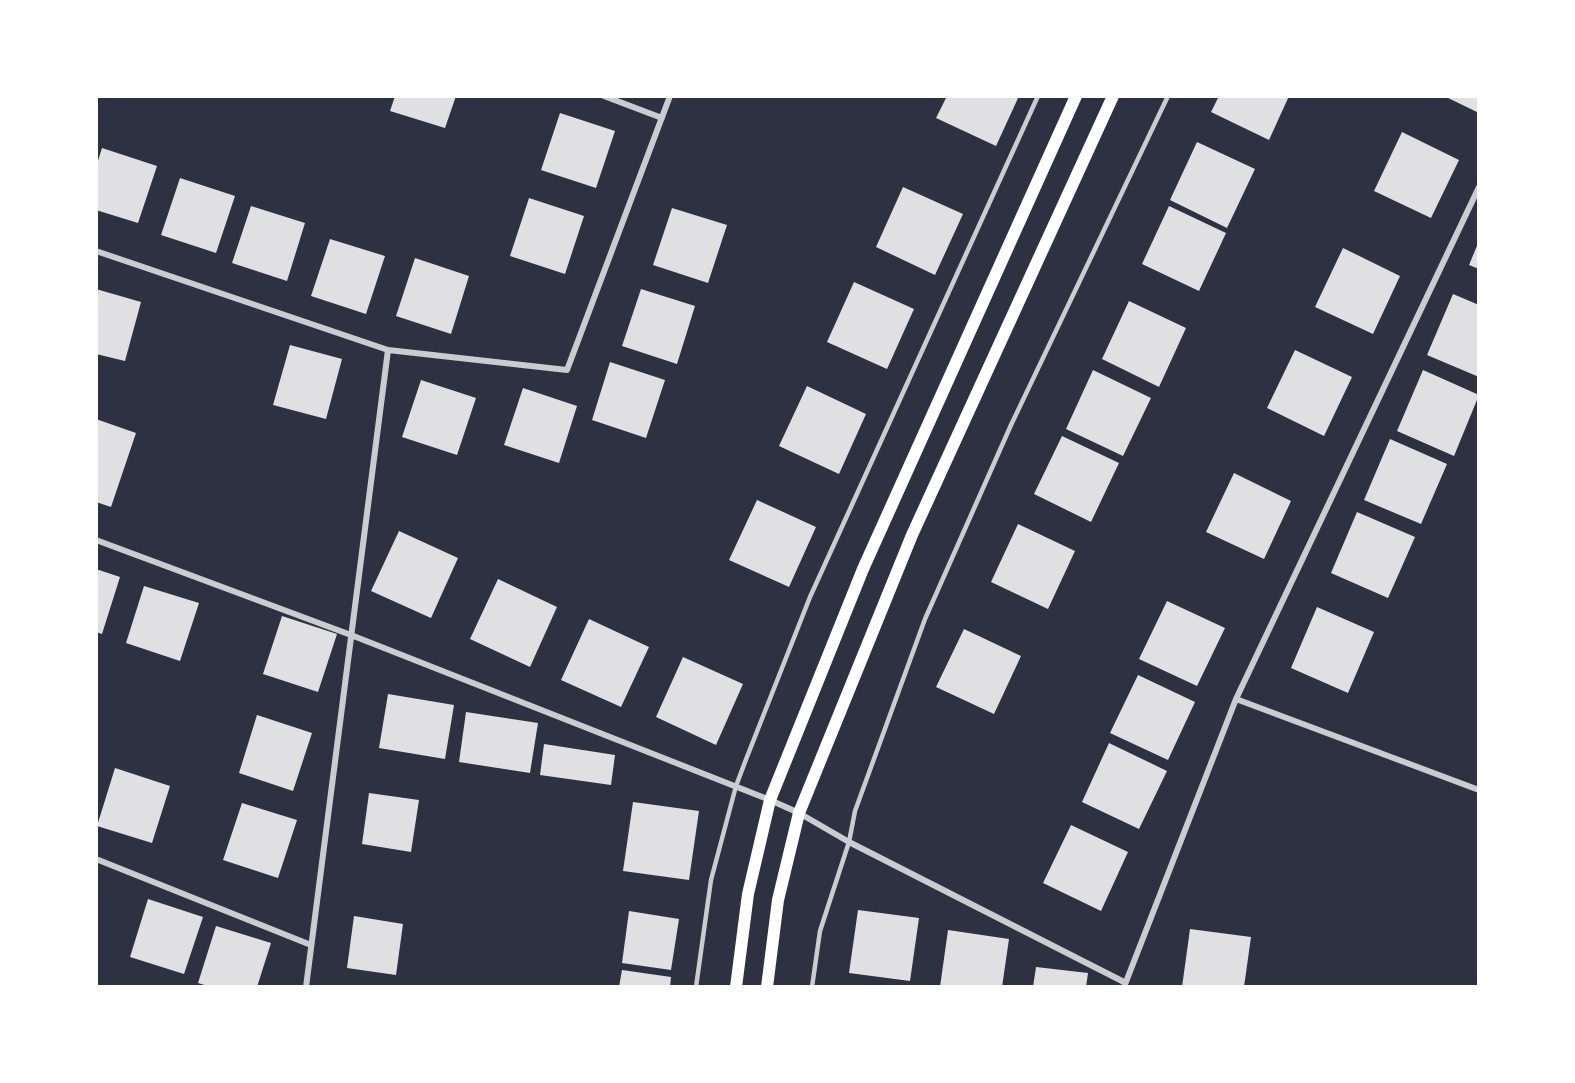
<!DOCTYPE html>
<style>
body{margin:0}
#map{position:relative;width:1575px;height:1083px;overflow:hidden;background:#2d3142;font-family:Rubik,sans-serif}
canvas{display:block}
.frame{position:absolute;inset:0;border:98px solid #fff;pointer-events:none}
</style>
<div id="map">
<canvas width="1575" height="1083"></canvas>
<div class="frame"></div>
</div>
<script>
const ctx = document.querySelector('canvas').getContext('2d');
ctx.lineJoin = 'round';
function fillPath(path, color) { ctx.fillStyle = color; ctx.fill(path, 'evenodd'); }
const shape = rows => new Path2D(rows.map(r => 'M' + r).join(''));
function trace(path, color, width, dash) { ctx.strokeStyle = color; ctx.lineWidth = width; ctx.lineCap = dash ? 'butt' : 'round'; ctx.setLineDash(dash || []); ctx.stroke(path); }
fillPath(shape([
 [395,96,456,96,445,128,390,111],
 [947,96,1019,96,996,146,936,118],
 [1219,96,1289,96,1269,140,1211,112],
 [1444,96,1479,96,1479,113],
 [560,113,615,131,596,188,541,170],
 [1402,132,1459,160,1431,218,1374,191],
 [1197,142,1255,169,1227,228,1170,200],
 [102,148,157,166,138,223,96,210,96,167],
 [180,178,235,196,216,253,161,235],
 [903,187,963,214,935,275,876,247],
 [529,198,584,216,565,274,510,256],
 [251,206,305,223,287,281,232,263],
 [1169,206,1226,233,1199,291,1142,264],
 [672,208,727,225,708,283,653,265],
 [330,239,385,256,366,314,311,296],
 [1479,241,1479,269,1469,265],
 [1343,248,1400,276,1373,334,1315,307],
 [415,258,469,276,451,334,396,316],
 [854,282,914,309,887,369,827,342],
 [96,289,141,302,125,361,96,354],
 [641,289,695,306,677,364,622,346],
 [1453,294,1479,305,1479,377,1427,355],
 [1129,301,1186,328,1159,387,1102,359],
 [290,345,342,359,326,419,273,405],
 [1295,350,1352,377,1324,436,1267,408],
 [610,362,665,380,646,438,592,420],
 [1093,370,1151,398,1123,456,1066,429],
 [1423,370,1479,395,1454,456,1397,431],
 [421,380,476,398,457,455,402,437],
 [807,386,866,414,839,474,779,446],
 [523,388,577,406,559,463,504,445],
 [96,419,136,433,111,507,96,502],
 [1062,436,1119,463,1091,522,1034,494],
 [1390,439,1447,464,1421,524,1364,500],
 [1234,473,1291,501,1264,559,1206,532],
 [757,500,816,527,789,587,729,560],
 [1357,512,1415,537,1388,598,1331,573],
 [1018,524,1075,551,1048,609,991,582],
 [399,531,458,558,431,618,371,591],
 [96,569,120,577,102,634,96,632],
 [498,579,557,607,530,667,470,639],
 [144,586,199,603,180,661,126,643],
 [1167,601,1225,628,1197,686,1139,659],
 [1317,607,1374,632,1348,693,1291,668],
 [282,616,337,634,318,692,263,674],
 [589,619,649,647,621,707,561,680],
 [964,629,1021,656,994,714,936,687],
 [683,657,743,684,716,745,656,717],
 [1138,675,1195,702,1168,760,1110,733],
 [388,694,454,705,445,759,379,748],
 [466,712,538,723,530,773,459,762],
 [257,715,312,733,293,791,239,773],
 [1109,743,1167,771,1139,829,1082,802],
 [544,744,615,755,611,785,540,775],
 [115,768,170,786,152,843,97,826],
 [369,793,419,800,411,852,362,844],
 [633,802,699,811,689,880,623,871],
 [242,803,297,820,278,878,223,860],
 [1071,825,1128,852,1101,911,1043,883],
 [148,899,203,917,184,974,130,957],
 [858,910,919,918,910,981,849,973],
 [629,911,679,919,671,970,622,963],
 [354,916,403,924,396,975,347,968],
 [216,926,271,943,257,987,211,987,198,983],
 [1190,929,1251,937,1244,987,1182,987],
 [948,930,1009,939,1002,987,940,987],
 [1036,967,1088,973,1086,987,1033,987],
 [622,970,671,977,670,987,619,987]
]), '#e0e0e3');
trace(shape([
 [696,987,711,880,736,786,745,762,810,597,1038,96],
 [812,987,820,931,849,842,855,811,925,619,1011,425,1168,96]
]), '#caccd0', 4.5);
trace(shape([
 [604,96,662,118],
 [96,251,388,350,306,987],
 [388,350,567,370,670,96],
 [96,540,351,635,770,800,799,813,849,842,1124,982],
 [1236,699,1479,790],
 [96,859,311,945],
 [1124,987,1236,699,1479,187]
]), '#caccd0', 6);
trace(shape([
 [736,987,748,894,770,800,863,569,1076,96],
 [767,987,778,900,799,813,912,535,1113,96]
]), '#fff', 12);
</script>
